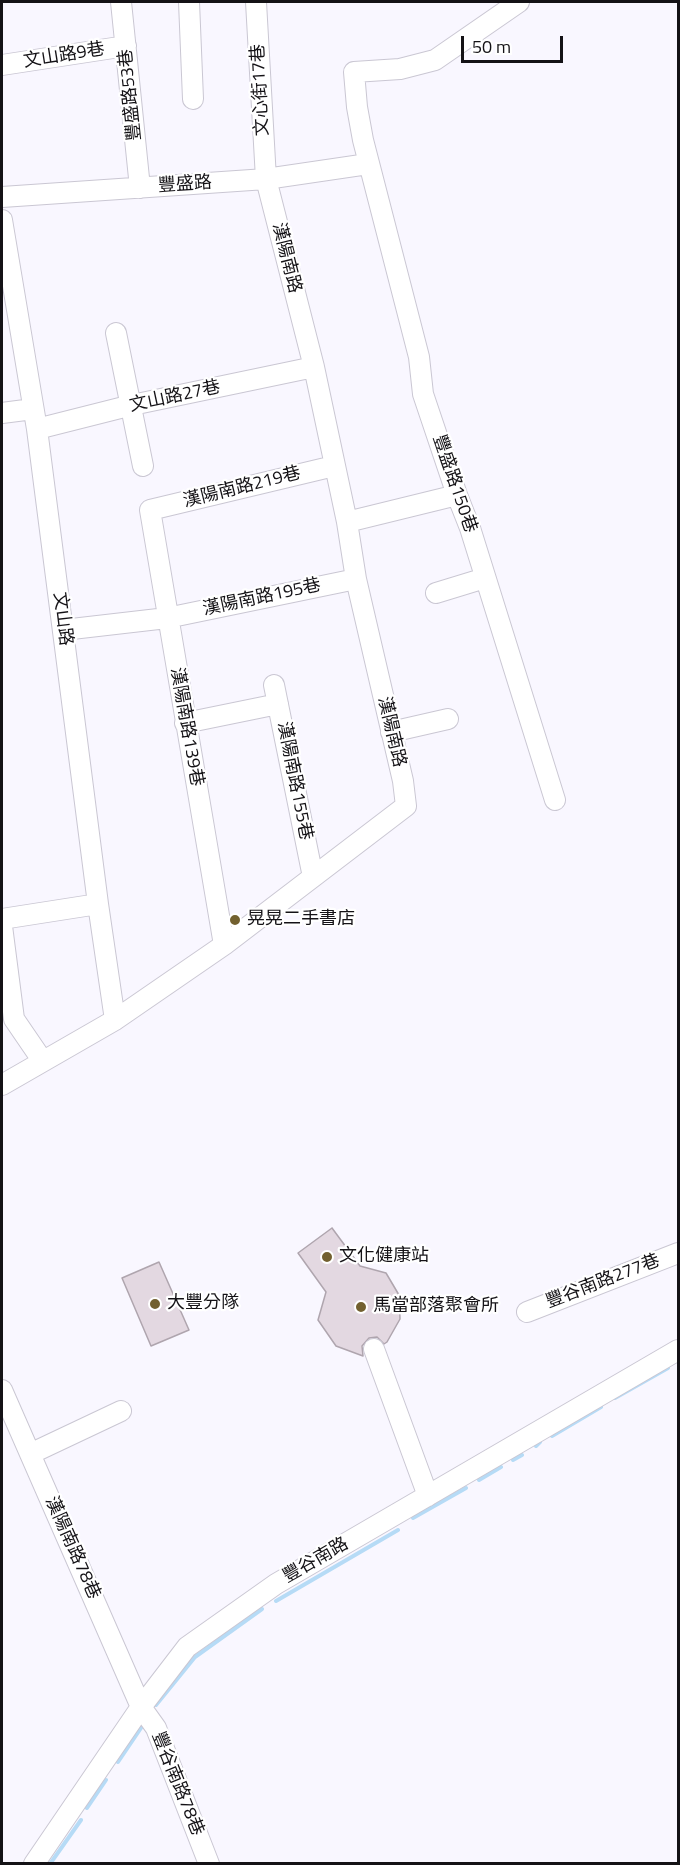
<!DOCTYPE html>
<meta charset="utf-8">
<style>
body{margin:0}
#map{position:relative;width:680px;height:1865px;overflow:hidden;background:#f9f7ff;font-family:"Titillium Web",sans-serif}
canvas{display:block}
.frame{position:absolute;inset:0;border:3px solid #141216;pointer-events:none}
.scale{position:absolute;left:461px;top:36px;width:102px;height:27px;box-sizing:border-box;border:3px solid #141216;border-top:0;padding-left:8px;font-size:18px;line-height:21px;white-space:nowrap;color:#141216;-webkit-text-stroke:4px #fff;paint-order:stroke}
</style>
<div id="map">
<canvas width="680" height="1865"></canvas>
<div class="frame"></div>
<div class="scale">50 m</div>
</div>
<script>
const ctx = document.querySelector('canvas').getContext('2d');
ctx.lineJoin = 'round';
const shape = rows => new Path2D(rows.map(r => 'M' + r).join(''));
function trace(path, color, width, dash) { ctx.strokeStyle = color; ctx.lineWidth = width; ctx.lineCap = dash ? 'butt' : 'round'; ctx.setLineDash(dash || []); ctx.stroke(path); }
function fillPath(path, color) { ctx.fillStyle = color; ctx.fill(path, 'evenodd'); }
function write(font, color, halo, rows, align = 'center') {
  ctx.font = font + ' "Titillium Web","Noto Sans TC",sans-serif'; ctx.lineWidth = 4.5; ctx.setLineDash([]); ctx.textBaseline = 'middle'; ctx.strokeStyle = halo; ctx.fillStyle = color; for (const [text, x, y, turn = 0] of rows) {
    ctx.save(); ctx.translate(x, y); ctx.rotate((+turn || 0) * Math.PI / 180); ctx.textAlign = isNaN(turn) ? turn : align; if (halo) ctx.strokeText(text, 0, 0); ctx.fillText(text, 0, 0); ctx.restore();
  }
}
trace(shape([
 [615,1398,668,1368],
 [552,1436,601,1407],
 [536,1446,540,1442],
 [513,1460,522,1455],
 [479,1480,501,1467],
 [413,1518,466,1488],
 [276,1601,398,1530],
 [156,1705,195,1657,262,1609],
 [118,1762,143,1725],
 [87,1808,106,1780],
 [50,1864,81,1820]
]), '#b6dbf6', 4);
const building = shape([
 [332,1228,360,1266,386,1273,399,1295,400,1319,387,1342,384,1344,377,1337,369,1338,362,1346,363,1356,336,1346,318,1320,326,1292,298,1253,332,1228],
 [159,1262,189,1330,151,1346,122,1278,159,1262]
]);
fillPath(building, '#e3d8e1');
trace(building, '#afa5ae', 1.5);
const minor = shape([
 [121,2,140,188],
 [189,2,193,99],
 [519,2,435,60,400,69,354,72,357,107,363,140,419,357,423,394,457,495,470,528,555,800],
 [2,65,126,46],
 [2,197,266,179,368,164],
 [2,220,37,429,98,904,115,1020],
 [116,333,143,466],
 [2,413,33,409],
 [37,429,132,405,314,367],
 [347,522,457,495],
 [436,593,485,578],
 [63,630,167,618,356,579],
 [274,685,313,877],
 [185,723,278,704],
 [391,732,448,719],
 [2,919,98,904],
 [2,926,14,1019,42,1060],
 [224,945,150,510,334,466],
 [2,1085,115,1020,224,945,406,806,403,781,356,579,347,522,314,367,266,179,256,2],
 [527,1312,678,1253],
 [374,1349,428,1496],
 [2,1390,141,1707,156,1728,209,1864],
 [30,1454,121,1411],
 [34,1864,141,1707,187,1647,276,1584,678,1350]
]);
trace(minor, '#cac7d3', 22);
trace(minor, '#fff', 20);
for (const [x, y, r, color] of [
 [235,920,6,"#72602f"],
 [327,1257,6,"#72602f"],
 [155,1304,6,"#72602f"],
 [361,1307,6,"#72602f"]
]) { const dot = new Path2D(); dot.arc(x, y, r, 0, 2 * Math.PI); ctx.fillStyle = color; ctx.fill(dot); trace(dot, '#fff', 2); }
write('18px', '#141216', '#fff', [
 ["文山路9巷",64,56,-9],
 ["文心街17巷",261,90,-93],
 ["豐盛路53巷",131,95,-96],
 ["豐盛路",185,185,-4],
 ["漢陽南路",286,258,76],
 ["文山路27巷",175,397,-12],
 ["豐盛路150巷",454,484,71],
 ["漢陽南路219巷",242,488,-14],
 ["漢陽南路195巷",262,598,-12],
 ["文山路",62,619,83],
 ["漢陽南路139巷",186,727,80],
 ["漢陽南路",391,732,77],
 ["漢陽南路155巷",294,781,79],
 ["豐谷南路277巷",603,1282,-21],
 ["漢陽南路78巷",72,1548,66],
 ["豐谷南路",316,1561,-30],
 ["豐谷南路78巷",177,1784,68]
]);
write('18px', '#141216', '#fff', [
 ["晃晃二手書店",247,920],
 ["文化健康站",339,1257],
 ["大豐分隊",167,1304],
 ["馬當部落聚會所",373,1307]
], 'left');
</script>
